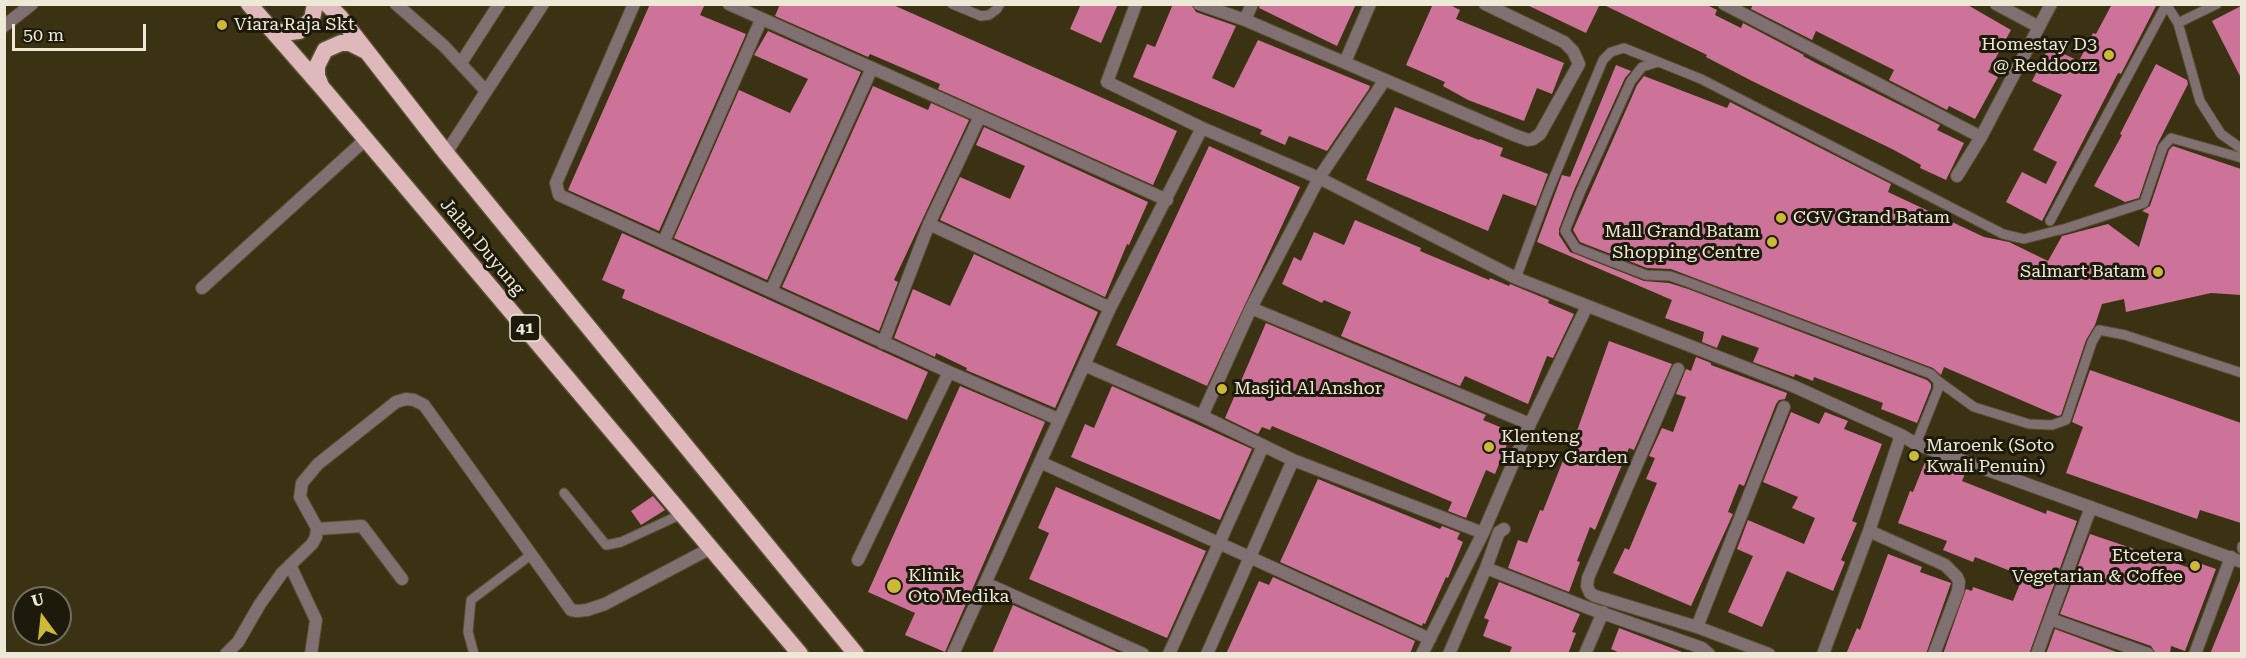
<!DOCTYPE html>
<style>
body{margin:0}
#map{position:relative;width:2246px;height:658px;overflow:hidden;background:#3a3212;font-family:"Roboto Serif",serif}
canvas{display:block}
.frame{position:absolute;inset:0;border:6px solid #eee9d7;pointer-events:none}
.north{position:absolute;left:12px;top:586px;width:60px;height:60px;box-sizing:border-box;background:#1d1a0c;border:2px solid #716d5d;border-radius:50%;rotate:345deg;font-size:16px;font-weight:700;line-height:24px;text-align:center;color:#eee9d7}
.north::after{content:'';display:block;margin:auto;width:21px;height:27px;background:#ccb938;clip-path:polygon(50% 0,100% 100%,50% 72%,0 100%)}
.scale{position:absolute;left:12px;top:24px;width:134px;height:27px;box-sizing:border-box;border:3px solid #eee9d7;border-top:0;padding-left:8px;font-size:18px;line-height:21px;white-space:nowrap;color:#eee9d7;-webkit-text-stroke:4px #1d1a0c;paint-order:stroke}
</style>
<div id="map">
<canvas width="2246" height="658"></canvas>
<div class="frame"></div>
<div class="north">U</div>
<div class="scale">50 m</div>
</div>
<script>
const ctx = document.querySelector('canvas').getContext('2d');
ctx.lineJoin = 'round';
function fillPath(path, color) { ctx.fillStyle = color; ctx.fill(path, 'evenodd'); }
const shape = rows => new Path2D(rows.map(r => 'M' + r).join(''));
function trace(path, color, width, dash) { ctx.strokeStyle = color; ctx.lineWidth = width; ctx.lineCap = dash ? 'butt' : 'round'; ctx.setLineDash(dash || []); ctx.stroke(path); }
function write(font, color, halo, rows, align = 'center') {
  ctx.font = font + ' "Roboto Serif",serif'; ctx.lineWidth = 6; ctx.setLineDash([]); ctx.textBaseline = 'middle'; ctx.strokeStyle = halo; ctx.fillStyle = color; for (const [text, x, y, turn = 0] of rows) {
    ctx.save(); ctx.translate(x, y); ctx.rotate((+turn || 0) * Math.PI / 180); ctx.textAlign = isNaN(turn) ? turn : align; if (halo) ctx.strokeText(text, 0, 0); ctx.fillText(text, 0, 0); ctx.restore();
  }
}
fillPath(shape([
 [650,4,705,4,700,15,746,34,659,231,568,190],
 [780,4,891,4,1177,131,1153,185,938,89,940,84,870,54,868,57,775,16],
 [1081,4,1118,4,1101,43,1070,29],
 [1173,4,1191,4,1196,12,1236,26,1212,78,1234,88,1258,40,1370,86,1369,89,1327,151,1289,136,1285,145,1260,134,1262,130,1133,77,1147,44,1155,47],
 [1260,4,1356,4,1337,46,1259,8],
 [1433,4,1448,4,1460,10,1456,19,1564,63,1552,94,1537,88,1524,121,1468,100,1443,86,1445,82,1406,65],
 [1525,4,1600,4,1586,33],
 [1602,4,1705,4,1717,10,1715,15,1741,28,1743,23,1804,55,1803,56,1816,63,1940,125,1937,130,1964,143,1946,180,1920,168,1921,165,1894,150,1752,81,1706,57,1707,55],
 [1753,4,1966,4,2011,30,1988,72,1998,77,1975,119,1949,106,1947,110,1889,80,1894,70,1816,31,1812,40,1751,9],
 [2112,4,2157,4,2121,74,2118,73,2042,221,2006,202,2022,172,2046,184,2057,162,2033,150,2062,95,2032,81,2049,47,2079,61,2093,33,2096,34],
 [2241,6,2241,78,2212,21],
 [768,31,861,72,767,280,674,238,739,90,790,113,808,79,754,55],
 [2156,64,2187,80,2188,84,2157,145,2139,198,2125,202,2094,186,2122,135,2120,134],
 [1616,65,1631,71,1625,78,1574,190,1559,229,1559,235,1570,252,1644,281,1669,283,1688,289,1927,380,1931,384,1931,388,1917,423,1881,409,1883,403,1814,377,1813,381,1795,374,1794,377,1753,362,1759,348,1722,335,1717,348,1702,342,1704,332,1665,318,1672,300,1537,242,1562,175,1570,177],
 [1644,76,1727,108,1730,102,1891,184,1888,192,1984,237,2009,242,2048,261,2062,236,2108,224,2139,247,2149,214,2142,211,2150,206,2169,150,2173,146,2241,169,2241,295,2211,293,2126,312,2124,299,2102,304,2095,325,2086,340,2061,415,2058,416,1944,367,1941,375,1933,368,1692,277,1671,269,1647,268,1580,242,1573,230,1637,85],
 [873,86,928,110,931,103,969,120,894,280,898,282,879,331,782,287],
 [1395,107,1479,140,1480,139,1503,148,1500,156,1548,174,1536,206,1503,194,1488,231,1366,180],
 [984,127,1148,202,1129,245,1127,244,1105,297,940,220,960,177,1010,199,1025,166,976,145],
 [1209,146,1300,187,1207,386,1116,345],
 [1355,220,1421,248,1420,251,1489,280,1490,278,1509,286,1510,284,1549,300,1548,303,1574,314,1553,358,1547,356,1528,404,1465,376,1460,386,1341,336,1351,312,1324,300,1322,303,1282,284,1294,257,1301,261,1314,232,1344,245],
 [622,233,928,372,907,420,622,298,625,290,602,280],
 [974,254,1098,312,1055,408,966,370,967,368,936,353,935,357,894,338,913,289,950,306],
 [1266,323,1486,415,1483,420,1512,432,1495,474,1486,470,1466,518,1448,511,1452,502,1272,426,1270,430,1262,427,1258,434,1225,418],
 [1609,341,1672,364,1634,450,1629,448,1595,530,1590,527,1577,561,1580,562,1569,592,1508,568,1518,540,1527,543,1540,510,1543,511,1564,458,1567,459],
 [1696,357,1711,363,1711,365,1787,393,1785,399,1779,400,1776,404,1744,486,1739,484,1728,512,1733,514,1691,606,1613,573,1625,548,1629,550,1657,483,1646,479,1655,458,1649,456,1662,428,1673,432,1686,397,1676,394,1686,369,1691,371],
 [2090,370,2241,423,2241,523,2200,510,2197,519,2066,473,2083,427,2072,422],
 [960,386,1045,422,945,652,905,635,915,613,868,592],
 [1112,386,1252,449,1220,520,1071,457,1085,424,1094,428],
 [1791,412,1819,424,1825,412,1848,421,1844,429,1882,444,1852,521,1857,523,1841,560,1845,562,1833,591,1787,571,1762,627,1728,612,1753,556,1737,549,1748,520,1804,544,1815,518,1792,508,1798,497,1763,482],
 [1927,457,1966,471,1962,481,2046,514,2047,510,2077,521,2029,654,1943,654,1966,589,1972,591,1973,587,2013,601,2023,576,1975,557,1973,562,1943,550,1947,541,1898,523,1910,491,1913,492],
 [1318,479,1440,529,1442,526,1460,533,1457,539,1463,542,1448,578,1446,577,1425,624,1423,623,1422,626,1280,562],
 [1056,487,1206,551,1167,638,1029,579,1049,533,1038,528],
 [653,496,665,510,641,525,631,511],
 [2090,534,2190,568,2193,561,2216,569,2185,651,2171,646,2170,654,2156,654,2151,646,2060,614],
 [1888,554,1922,567,1920,572,1951,583,1926,654,1846,654,1857,628,1860,630],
 [1273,577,1415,641,1410,654,1226,654,1259,581,1269,585],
 [2241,578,2241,654,2210,654],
 [1499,582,1580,614,1572,632,1576,633,1568,654,1509,654,1512,647,1483,636,1489,620,1484,618],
 [1013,605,1122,654,992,654],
 [1619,628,1682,652,1681,654,1622,654,1611,649],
 [2055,629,2122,654,2046,654]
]), '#cd739a');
const service = shape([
 [952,4,981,16,989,15,997,9,1000,4],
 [2166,4,2178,23,2200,101,2221,134,2242,149],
 [2178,23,2217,4],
 [1658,62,1642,67,1631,81,1580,193,1565,231,1576,248,1646,275,1670,276,1690,283,1931,374,1938,381,1938,389,1916,444],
 [2050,221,2166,5],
 [1516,278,1548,192,1603,60,1611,52,1624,48,1701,79,2003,234,2024,239,2067,228,2144,203,2163,147,2171,138,2242,158],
 [1938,381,1974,407,2029,424,2052,425,2066,420,2092,342,2099,330,2125,335,2242,373],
 [564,493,606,545,621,542,682,514],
 [2242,546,2242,549],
 [474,654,468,632,471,600,532,554]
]);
const minor = shape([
 [396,4,444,46,486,91],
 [634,4,556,183,559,195,949,372,1058,419],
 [729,4,1167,200],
 [1136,4,1107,82,1202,128,1319,178,1516,278,1793,386,1901,435,1916,444,2242,562],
 [1199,4,1245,20,1514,135,1528,140,1533,139,1540,134,1579,64,1573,51,1564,42,1485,4],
 [1724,4,1981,137],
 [1996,4,2039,27],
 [1245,20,1252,4],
 [4,26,32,4],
 [1345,62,1370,4],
 [461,63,499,4],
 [1957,176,1981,137,2051,4],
 [929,224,1110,308],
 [664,241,761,20],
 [202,288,366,139],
 [771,291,872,68],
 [1251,308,1530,424],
 [883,343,929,224,980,116],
 [1084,365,1202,416,1293,460,1483,533],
 [1678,369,1588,578,1587,586,1590,593,1595,596,1697,627,1769,654],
 [1202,416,1251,308,1319,178,1384,81],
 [1040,462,1430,639],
 [317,529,362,526,402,579],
 [1869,531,1945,565,1957,577,1959,582,1958,591,1934,654],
 [858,560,949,372],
 [290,565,316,620,311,654],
 [1486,568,1588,608,1702,648,1709,654],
 [985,583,1143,654],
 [2050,619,2148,654],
 [1697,627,1784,407],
 [226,654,238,642,260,604,282,573,312,544,316,537,317,528,300,497,302,483,318,464,396,402,406,399,414,400,424,405,571,610,577,611,587,610,605,604,711,548],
 [953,654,1110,308,1202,128],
 [1169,654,1263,446],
 [1207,654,1293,460],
 [1422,654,1483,533,1530,424,1587,306],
 [1449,654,1486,568,1499,532,1504,529],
 [1585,654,1603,612],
 [1823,654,1869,531,1901,435],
 [2037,654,2091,507],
 [2195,654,2231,557]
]);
const tertiary = shape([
 [446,153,543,4]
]);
const trunk = shape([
 [249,4,325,91,800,654],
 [327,4,340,17,446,153,856,654],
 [269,27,282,33,299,31,312,19,315,4],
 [321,86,317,76,317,66,325,50,341,43,350,43,364,50]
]);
trace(service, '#574f32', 11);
trace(minor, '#574f32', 14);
trace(tertiary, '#574f32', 14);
trace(trunk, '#574f32', 19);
trace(service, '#817071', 9);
trace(minor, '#817071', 12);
trace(tertiary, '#817071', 12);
trace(trunk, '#dfb8bc', 16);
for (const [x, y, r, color] of [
 [222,25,6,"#ccb938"],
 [2109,55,6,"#ccb938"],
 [1781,218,6,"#ccb938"],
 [1772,242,6,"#ccb938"],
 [2158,272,6,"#ccb938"],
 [1222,389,6,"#ccb938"],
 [1489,447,6,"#ccb938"],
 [1914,456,6,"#ccb938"],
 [2195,566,6,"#ccb938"],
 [894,586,8,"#ccb938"]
]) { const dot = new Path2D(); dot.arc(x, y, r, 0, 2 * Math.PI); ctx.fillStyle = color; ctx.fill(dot); trace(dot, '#1d1a0c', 2); }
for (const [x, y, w] of [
 [525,328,30]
]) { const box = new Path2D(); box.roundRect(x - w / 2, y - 13, w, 26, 4.5); ctx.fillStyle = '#1d1a0c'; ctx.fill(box); trace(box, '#eee9d7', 1.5); }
write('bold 16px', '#eee9d7', null, [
 ["41",525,328]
]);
write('18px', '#eee9d7', '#1d1a0c', [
 ["Viara Raja Skt",234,25],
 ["Homestay D3",2097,45,"right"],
 ["@ Reddoorz",2097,66,"right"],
 ["CGV Grand Batam",1793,218],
 ["Mall Grand Batam",1760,232,"right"],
 ["Shopping Centre",1760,253,"right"],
 ["Salmart Batam",2146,272,"right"],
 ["Masjid Al Anshor",1234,389],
 ["Klenteng",1501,437],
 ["Happy Garden",1501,458],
 ["Maroenk (Soto",1926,446],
 ["Kwali Penuin)",1926,467],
 ["Etcetera",2183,556,"right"],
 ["Vegetarian & Coffee",2183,577,"right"],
 ["Klinik",908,576],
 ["Oto Medika",908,597]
], 'left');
write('18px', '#eee9d7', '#1d1a0c', [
 ["Jalan Duyung",482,247,50]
]);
</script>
